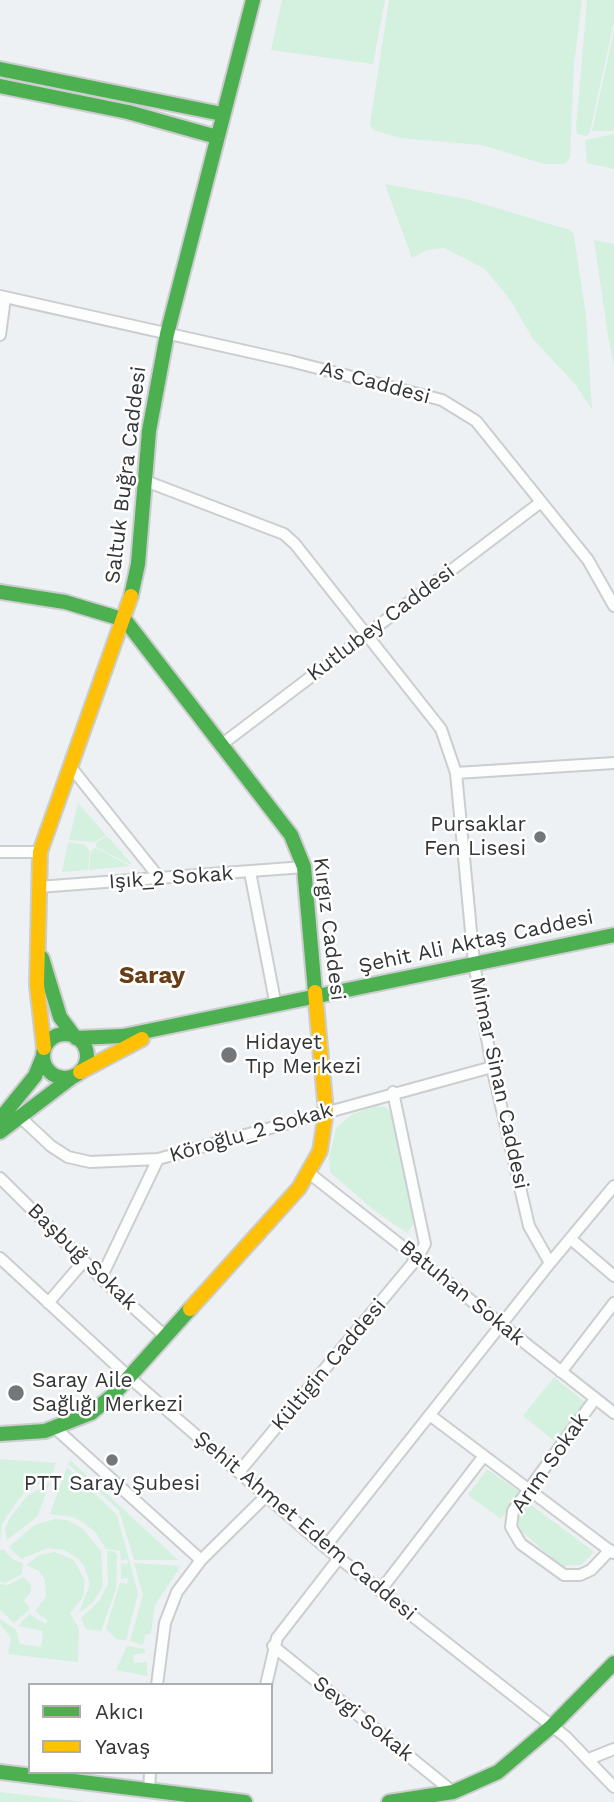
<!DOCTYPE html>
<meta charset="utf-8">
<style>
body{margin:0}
#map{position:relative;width:614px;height:1802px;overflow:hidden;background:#eef1f3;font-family:"Work Sans",sans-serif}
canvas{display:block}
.legend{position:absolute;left:28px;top:1683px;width:245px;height:91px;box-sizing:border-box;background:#fff;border:2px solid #adaeaf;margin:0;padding:9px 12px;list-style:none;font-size:21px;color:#333537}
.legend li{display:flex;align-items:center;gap:14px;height:35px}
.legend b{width:35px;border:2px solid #adaeaf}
</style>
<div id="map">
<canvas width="614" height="1802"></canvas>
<ul class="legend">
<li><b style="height:9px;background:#4caf50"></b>Akıcı</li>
<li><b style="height:9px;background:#ffc107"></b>Yavaş</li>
</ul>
</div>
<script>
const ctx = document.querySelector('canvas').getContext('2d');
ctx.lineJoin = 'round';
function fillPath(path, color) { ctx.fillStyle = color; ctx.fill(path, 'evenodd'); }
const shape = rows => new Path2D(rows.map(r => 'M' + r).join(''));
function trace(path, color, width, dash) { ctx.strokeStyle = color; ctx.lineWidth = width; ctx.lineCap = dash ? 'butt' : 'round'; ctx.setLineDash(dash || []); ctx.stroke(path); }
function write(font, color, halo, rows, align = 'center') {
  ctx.font = font + ' "Work Sans",sans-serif'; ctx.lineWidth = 5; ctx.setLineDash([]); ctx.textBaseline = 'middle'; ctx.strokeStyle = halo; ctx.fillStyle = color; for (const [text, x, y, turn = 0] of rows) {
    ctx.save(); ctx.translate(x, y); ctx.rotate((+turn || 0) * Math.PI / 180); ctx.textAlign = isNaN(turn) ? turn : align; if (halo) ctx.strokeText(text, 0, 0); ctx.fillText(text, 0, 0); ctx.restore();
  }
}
fillPath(shape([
 [282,0,385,0,373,64,271,50],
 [389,0,582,0,574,64,570,158,564,164,544,164,482,145,400,138,373,130,370,124],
 [587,0,614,0,614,22,590,132,586,136,577,134,576,128],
 [614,30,614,131,592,131],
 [614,134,614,169,587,163,585,140],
 [385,184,466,199,570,230,574,235,586,316,592,409,574,383,533,339,511,301,485,269,444,248,427,250,412,258],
 [594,240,614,244,614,367,608,336],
 [78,803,106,835,95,842,69,840],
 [107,836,131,863,131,865,96,847,96,843],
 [68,842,85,845,90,851,88,870,62,872],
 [95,848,96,848,130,866,89,870,91,851],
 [374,1106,386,1107,391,1113,414,1224,407,1233,376,1212,330,1172,329,1158,336,1128,351,1115],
 [554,1377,586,1403,556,1442,523,1416],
 [0,1459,56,1463,52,1476,24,1493,13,1507,2,1524,0,1543],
 [70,1460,177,1559,178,1560,134,1560,119,1510,68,1464],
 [67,1467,117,1515,138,1593,126,1640,116,1639,106,1629,120,1582,127,1584,128,1578,121,1579,121,1563,128,1564,127,1559,121,1561,120,1551,106,1549,96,1533,84,1523,73,1517,50,1514],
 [487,1469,521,1493,501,1519,468,1495],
 [50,1482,37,1517,7,1540,5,1529,10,1518,26,1497],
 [527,1502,594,1552,581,1565,561,1566,518,1528,519,1515],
 [55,1519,66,1520,82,1528,101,1551,103,1586,93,1602,79,1613,90,1584,85,1568,79,1559,64,1550,48,1548,21,1559,9,1547,34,1525],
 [3,1549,12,1559,23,1563,22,1574,5,1583,0,1581,0,1551],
 [107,1551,114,1551,117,1555,116,1589,101,1631,86,1629,81,1618,99,1601,108,1584],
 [55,1552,74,1560,85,1581,83,1597,70,1613,79,1629,78,1662,8,1654,11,1638,0,1624,0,1619,16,1630,20,1644,41,1647,43,1631,18,1626,29,1614,46,1624,48,1621,35,1611,46,1597,45,1580,39,1571,26,1565,39,1555],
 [134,1563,181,1566,155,1605,151,1633,145,1635,143,1645,130,1641,143,1595],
 [23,1577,31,1585,31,1592,24,1600,30,1609,14,1623,0,1610,0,1584,8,1585],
 [127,1646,145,1649,145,1653,133,1655,134,1663,147,1662,147,1676,116,1670],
 [0,1792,85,1802,0,1802]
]), '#d4f0de');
const street = shape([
 [0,296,290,361,442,400,476,421,588,560,614,606],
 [0,335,5,298],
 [143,480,284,534,295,544,441,729,456,773,474,963,492,1067,529,1226,550,1263,325,1547],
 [221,745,541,502],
 [70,766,161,880],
 [456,773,614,763],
 [0,852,40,852],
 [250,872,276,1006],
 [38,887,304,867],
 [20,1117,51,1146,68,1157,90,1162,158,1159,492,1067],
 [309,1173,614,1413],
 [0,1178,101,1278,165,1336],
 [572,1240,614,1276],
 [0,1258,130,1378,325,1547,566,1737,614,1787],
 [550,1263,614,1186],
 [101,1278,158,1159],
 [48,1303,84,1261],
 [561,1372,614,1303],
 [595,1399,513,1511,511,1527,521,1544,564,1575,580,1575,591,1570,610,1550],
 [431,1416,613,1553],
 [55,1428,201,1560],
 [239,1472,418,1257,425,1244,393,1092],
 [380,1591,483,1457],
 [273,1646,453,1792],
 [157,1685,165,1623,177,1592,201,1560,266,1496],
 [266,1685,277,1638,339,1558],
 [589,1759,614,1749],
 [149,1792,150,1772]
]);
const fast = shape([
 [0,69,222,114],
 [0,86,128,112,217,137],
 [0,592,65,602,125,620,291,835,304,867,315,992],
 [131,596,138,564,149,431,167,334,253,0],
 [42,958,60,1017,74,1036],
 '43 1056a22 22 0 1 1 44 0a22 22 0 1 1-44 0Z',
 [76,1038,123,1036,614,935],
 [0,1119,35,1076,43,1056],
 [0,1132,71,1078],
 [0,1434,45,1431,91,1413,113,1395,190,1309],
 [0,1772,245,1802],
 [389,1802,453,1792,498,1772,552,1726,614,1663]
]);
const slow = shape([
 [44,1048,37,985,40,852,131,596],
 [80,1072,142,1039],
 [190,1309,299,1188,320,1151,326,1112,315,992]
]);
trace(street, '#cbcdcf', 14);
trace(fast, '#cbcdcf', 18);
trace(slow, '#cbcdcf', 18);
trace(street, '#fcfdfd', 10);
trace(fast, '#4caf50', 14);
trace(slow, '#ffc107', 14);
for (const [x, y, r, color] of [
 [540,837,7,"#747779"],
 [229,1055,9,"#747779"],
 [16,1393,9,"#747779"],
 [112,1460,7,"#747779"]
]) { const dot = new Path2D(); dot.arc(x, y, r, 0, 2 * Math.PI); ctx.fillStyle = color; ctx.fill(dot); trace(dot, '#fff', 2.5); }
write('21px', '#333537', '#fff', [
 ["As Caddesi",375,383,15],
 ["Saltuk Buğra Caddesi",126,475,-83],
 ["Kutlubey Caddesi",381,623,-37],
 ["Işık_2 Sokak",171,878,-4],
 ["Kırgız Caddesi",329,929,83],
 ["Şehit Ali Aktaş Caddesi",476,942,-12],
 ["Mimar Sinan Caddesi",499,1083,78],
 ["Köroğlu_2 Sokak",251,1133,-16],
 ["Başbuğ Sokak",82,1257,44],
 ["Batuhan Sokak",462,1293,39],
 ["Kültigin Caddesi",329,1365,-50],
 ["Arım Sokak",550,1463,-55],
 ["Şehit Ahmet Edem Caddesi",305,1526,40],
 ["Sevgi Sokak",363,1719,39]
]);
write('21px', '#333537', '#fff', [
 ["Pursaklar",526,825,"right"],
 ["Fen Lisesi",526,849,"right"],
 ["Hidayet",245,1043],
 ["Tıp Merkezi",245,1067],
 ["Saray Aile",32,1381],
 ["Sağlığı Merkezi",32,1405],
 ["PTT Saray Şubesi",112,1484,"center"]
], 'left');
write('bold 24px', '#683e16', '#fff', [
 ["Saray",152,976]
]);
</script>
